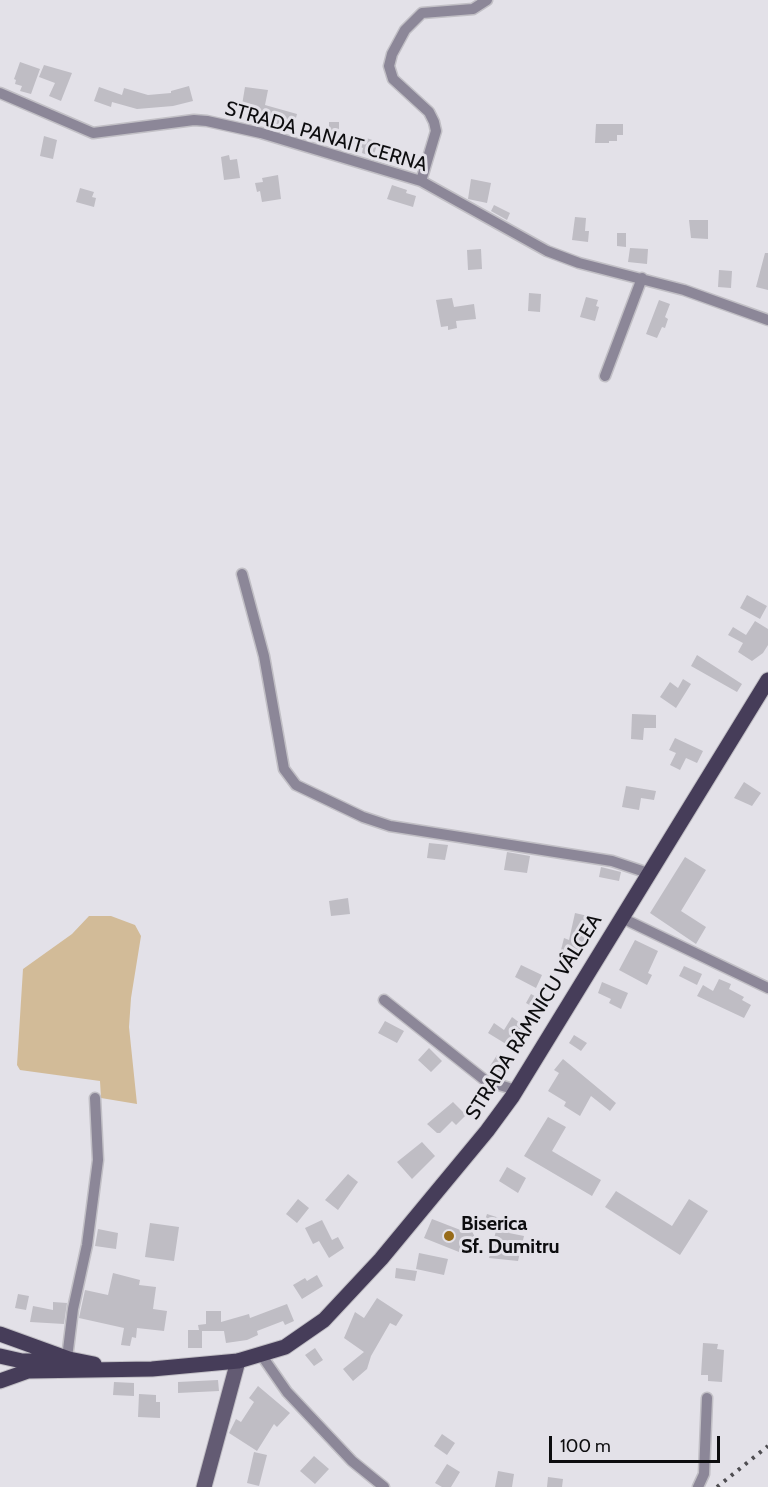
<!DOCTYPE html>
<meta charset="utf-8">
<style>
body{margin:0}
#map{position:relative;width:768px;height:1487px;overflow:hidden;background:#e3e1e8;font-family:Cabin,sans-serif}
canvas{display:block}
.scale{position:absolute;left:549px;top:1436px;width:171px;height:27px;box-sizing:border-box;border:3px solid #0d0d0f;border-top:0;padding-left:8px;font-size:18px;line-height:21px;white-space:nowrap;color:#0d0d0f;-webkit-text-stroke:4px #e3e1e8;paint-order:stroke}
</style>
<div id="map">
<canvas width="768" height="1487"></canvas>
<div class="scale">100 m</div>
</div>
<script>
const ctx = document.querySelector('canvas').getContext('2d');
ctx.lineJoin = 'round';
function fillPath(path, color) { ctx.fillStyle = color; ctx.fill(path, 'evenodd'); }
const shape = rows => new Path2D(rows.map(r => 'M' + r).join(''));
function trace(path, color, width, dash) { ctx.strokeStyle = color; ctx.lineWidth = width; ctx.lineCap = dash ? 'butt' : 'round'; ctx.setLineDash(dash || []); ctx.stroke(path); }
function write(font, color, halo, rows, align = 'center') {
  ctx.font = font + ' Cabin,sans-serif'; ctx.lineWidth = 6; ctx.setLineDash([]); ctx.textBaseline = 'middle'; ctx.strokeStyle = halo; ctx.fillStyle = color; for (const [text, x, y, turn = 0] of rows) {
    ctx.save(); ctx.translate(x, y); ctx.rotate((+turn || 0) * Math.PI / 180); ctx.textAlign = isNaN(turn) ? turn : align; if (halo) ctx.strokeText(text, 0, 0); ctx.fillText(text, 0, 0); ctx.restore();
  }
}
fillPath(shape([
 [89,916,111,916,135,925,141,936,131,998,129,1027,137,1104,101,1098,100,1081,20,1070,17,1065,23,969,72,934]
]), '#d2bb98');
fillPath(shape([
 [20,62,40,69,31,94,20,91,22,86,15,84,16,80,14,79],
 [44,65,72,73,61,101,49,96,55,83,39,77],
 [189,86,193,101,173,106,137,109,112,102,111,107,94,101,99,87,122,95,124,88,148,95,171,93,171,91],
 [245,87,268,90,265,105,297,114,293,129,275,124,277,118,248,113,249,106,242,105],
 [329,122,339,122,339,145,329,144],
 [596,124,623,124,623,135,617,135,617,141,609,141,609,143,595,143],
 [358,135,378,142,373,157,362,153,363,148,354,144],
 [44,136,57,140,53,159,40,156],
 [229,155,230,160,237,159,240,178,224,180,221,157],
 [278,175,281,199,262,202,260,191,257,192,255,183,263,182,262,178],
 [471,179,491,183,487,203,468,199],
 [392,185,407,190,406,193,416,196,413,207,387,199],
 [80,188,94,192,92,197,96,198,94,207,76,202],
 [494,205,510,213,507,220,491,211],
 [575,217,586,218,585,231,589,231,588,242,572,240],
 [689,220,708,220,708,239,691,238],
 [617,233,626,233,626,247,617,246],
 [630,248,648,249,647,264,628,262],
 [481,249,482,269,468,270,467,250],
 [765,253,768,253,768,290,756,287],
 [719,270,732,271,731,288,718,287],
 [529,293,541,294,540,312,528,311],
 [586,297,598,300,596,306,599,307,595,321,580,317],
 [452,298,454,307,474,304,476,319,456,321,457,328,448,330,448,326,441,327,436,300],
 [659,300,670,304,665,317,668,319,665,328,662,327,657,338,646,334],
 [747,595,767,606,760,619,740,608],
 [755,621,768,629,768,645,763,653,752,661,738,652,743,643,728,635,733,627,746,635],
 [697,655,742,684,737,692,691,666],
 [683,679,691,684,676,708,660,697,670,682,678,688],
 [632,714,656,715,656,728,644,728,643,740,631,739],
 [675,738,703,751,697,763,686,758,680,770,670,765,676,753,669,750],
 [744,782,761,793,752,806,734,798],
 [626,786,656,791,654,800,641,798,639,810,622,807],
 [429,843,448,845,445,860,427,858],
 [507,852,530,856,527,873,504,870],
 [685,857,706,870,681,911,706,927,696,944,650,913],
 [601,867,621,872,619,881,599,877],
 [348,898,350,914,331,916,329,901],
 [575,913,592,917,580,956,561,950,564,938,569,940],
 [635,940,658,951,648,973,652,975,647,985,619,970],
 [521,965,542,975,536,988,515,977],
 [684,966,702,974,697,985,679,976],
 [719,979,731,984,729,989,744,997,742,1000,751,1005,744,1018,697,996,703,985,713,991],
 [602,982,628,993,621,1009,609,1003,611,999,598,993],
 [531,994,545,1002,540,1011,526,1003],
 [512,1017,528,1029,523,1037,514,1032,506,1044,488,1033,494,1023,504,1030],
 [385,1021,404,1031,397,1043,378,1033],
 [574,1035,587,1043,581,1051,569,1043],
 [429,1048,442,1061,431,1072,418,1060],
 [497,1055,508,1063,502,1073,490,1066],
 [563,1059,616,1103,610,1111,591,1096,580,1116,564,1106,566,1102,548,1091,559,1073,554,1070],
 [453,1102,466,1115,456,1125,452,1121,440,1133,437,1133,427,1124],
 [548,1117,566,1127,552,1151,601,1180,592,1196,524,1156],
 [422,1142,435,1156,412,1179,397,1162],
 [507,1167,526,1178,518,1193,499,1181],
 [348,1174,358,1182,338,1210,325,1200],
 [616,1191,672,1226,689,1199,708,1211,680,1255,605,1207],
 [298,1199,309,1208,297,1223,286,1214],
 [487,1214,512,1222,509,1233,524,1236,518,1261,489,1258,497,1227,484,1223],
 [432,1219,463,1231,470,1227,480,1248,464,1254,424,1238],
 [322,1220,332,1240,338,1237,344,1248,329,1258,319,1241,313,1244,305,1228],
 [150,1223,179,1227,174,1261,145,1257],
 [98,1229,118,1233,116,1249,95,1246],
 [419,1253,448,1259,444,1275,416,1269],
 [396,1268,417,1271,415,1281,395,1278],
 [113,1273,140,1280,139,1285,156,1287,153,1309,167,1311,164,1331,137,1328,136,1338,132,1337,130,1346,121,1345,124,1328,79,1318,85,1290,108,1295],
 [317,1275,323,1286,302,1299,293,1285,305,1278,307,1281],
 [18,1294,29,1296,26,1310,15,1308],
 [377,1298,403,1315,396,1326,390,1323,371,1356,367,1369,353,1381,343,1369,364,1352,344,1338,355,1312,364,1318],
 [53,1302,67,1303,64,1324,30,1322,33,1306,53,1310],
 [287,1304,294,1321,285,1325,283,1321,257,1331,258,1335,247,1340,226,1343,224,1331,202,1331,202,1348,188,1348,188,1330,199,1330,198,1325,206,1324,206,1311,221,1311,221,1322,249,1314,250,1318],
 [703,1343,718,1344,717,1349,724,1350,722,1382,708,1381,708,1375,701,1375],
 [315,1348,323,1360,314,1366,305,1355],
 [218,1380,219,1391,178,1393,178,1382],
 [114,1382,134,1383,134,1396,113,1395],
 [258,1386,290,1413,277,1427,274,1424,257,1451,229,1433,236,1419,241,1422,254,1402,249,1398],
 [139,1394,156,1395,156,1402,160,1402,160,1418,138,1417],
 [442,1434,455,1443,447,1455,434,1446],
 [254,1452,267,1455,259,1486,247,1483],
 [314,1456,329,1469,315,1484,300,1471],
 [447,1464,460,1472,451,1487,442,1487,435,1483],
 [498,1471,514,1474,512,1487,495,1487],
 [548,1477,563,1479,562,1487,547,1487]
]), '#bfbdc4');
const street = shape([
 [0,93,93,133,194,120,207,121,261,133,421,181,547,251,579,263,684,290,768,320],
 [421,181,436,131,434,122,429,112,393,79,389,66,392,54,405,30,422,13,473,9,487,0],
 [605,376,642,278],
 [242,574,264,656,284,769,296,785,363,817,390,826,612,861,648,873],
 [622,918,768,988],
 [384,1000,486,1081,516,1090],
 [262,1356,287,1392,352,1461,384,1487],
 [67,1358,73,1309,87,1245,98,1160,95,1098],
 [698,1487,704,1474,707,1398]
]);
const secondary = shape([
 [204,1487,238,1361]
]);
const primary = shape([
 [0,1334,69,1359,94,1364],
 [0,1356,22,1361,60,1360],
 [0,1381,28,1371,152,1369,238,1361,285,1347,324,1320,381,1259,487,1131,512,1097,768,680]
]);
trace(street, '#c1bfc5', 13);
trace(secondary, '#c1bfc5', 17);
trace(primary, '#c1bfc5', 17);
trace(street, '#8c8798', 10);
trace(secondary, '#635b73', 15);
trace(primary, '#463d59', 15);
trace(shape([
 [717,1487,768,1446]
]), '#4e4d51', 4, [3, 6]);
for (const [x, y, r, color] of [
 [449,1236,6,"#976b19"]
]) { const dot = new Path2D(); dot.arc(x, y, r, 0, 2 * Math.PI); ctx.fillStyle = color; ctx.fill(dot); trace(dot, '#e3e1e8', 2); }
write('20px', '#0d0d0f', '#e3e1e8', [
 ["STRADA PANAIT CERNA",326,137,16],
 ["STRADA RÂMNICU VÂLCEA",534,1017,-58]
]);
write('bold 20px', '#0d0d0f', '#e3e1e8', [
 ["Biserica",461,1224],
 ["Sf. Dumitru",461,1247]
], 'left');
</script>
